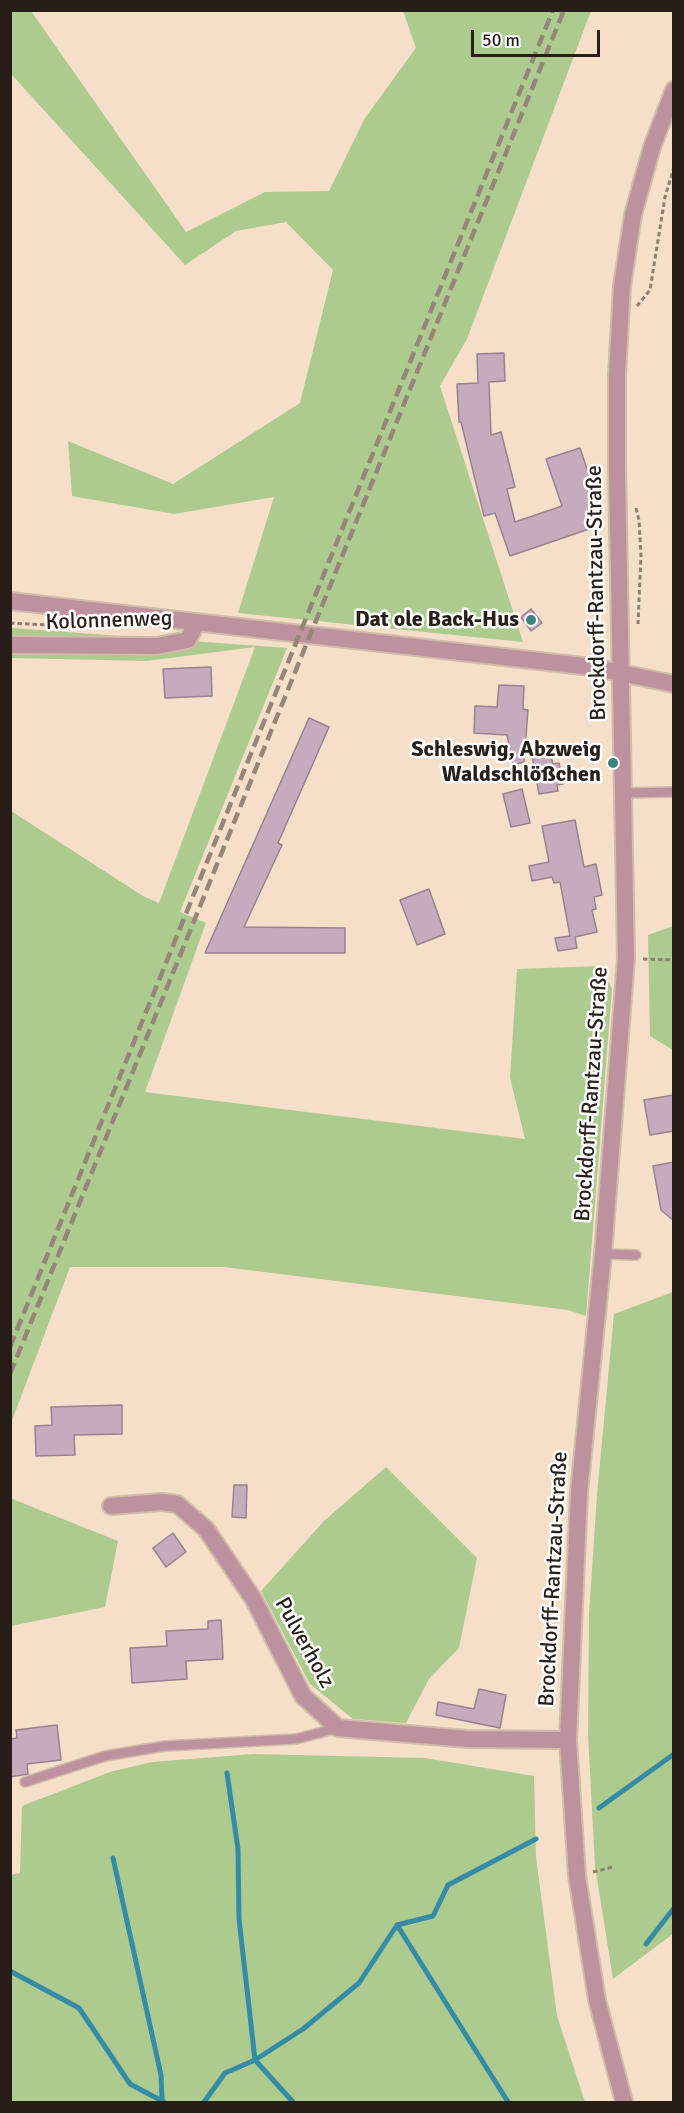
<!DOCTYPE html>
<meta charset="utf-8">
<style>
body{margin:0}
#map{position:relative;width:684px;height:2113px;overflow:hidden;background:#f5dfc9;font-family:Signika,sans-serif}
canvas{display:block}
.frame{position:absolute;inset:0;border:12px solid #271f17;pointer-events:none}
.scale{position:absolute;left:471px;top:30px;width:129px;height:27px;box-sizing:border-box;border:3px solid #271f17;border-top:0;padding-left:8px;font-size:18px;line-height:21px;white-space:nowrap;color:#271f17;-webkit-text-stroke:4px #fff;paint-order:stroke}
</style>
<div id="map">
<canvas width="684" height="2113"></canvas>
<div class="frame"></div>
<div class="scale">50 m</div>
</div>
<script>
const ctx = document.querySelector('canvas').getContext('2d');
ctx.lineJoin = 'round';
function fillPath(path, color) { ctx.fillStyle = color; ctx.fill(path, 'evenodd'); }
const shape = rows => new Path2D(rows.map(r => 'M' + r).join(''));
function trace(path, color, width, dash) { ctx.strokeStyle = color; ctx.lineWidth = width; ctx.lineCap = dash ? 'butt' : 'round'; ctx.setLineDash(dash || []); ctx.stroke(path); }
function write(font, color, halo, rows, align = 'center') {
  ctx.font = font + ' Signika,sans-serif'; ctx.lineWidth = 5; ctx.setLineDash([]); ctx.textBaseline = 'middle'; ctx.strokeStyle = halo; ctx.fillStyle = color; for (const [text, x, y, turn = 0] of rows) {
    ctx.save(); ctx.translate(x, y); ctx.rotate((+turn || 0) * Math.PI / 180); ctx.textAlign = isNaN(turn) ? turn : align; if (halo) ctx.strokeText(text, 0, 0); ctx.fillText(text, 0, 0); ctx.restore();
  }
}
fillPath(shape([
 [11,10,31,11,186,232,265,192,329,191,365,118,416,48,403,11,591,11,467,339,440,386,523,642,238,613,274,497,174,514,72,496,68,441,173,484,300,403,333,270,286,222,236,231,185,265,11,74],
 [11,628,287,648,180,912,206,923,145,1092,525,1139,510,1078,517,969,602,966,612,989,586,1316,568,1310,224,1267,70,1267,11,1423,11,811,143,896,159,903,255,647,147,661,11,658],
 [673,926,674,926,673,1050,650,1036,648,935],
 [673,1292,673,1934,613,1979,595,1866,588,1735,589,1614,597,1495,614,1314],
 [386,1467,477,1558,459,1648,429,1679,406,1723,353,1719,310,1684,261,1591,324,1521],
 [10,1498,118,1541,105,1607,11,1626],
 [253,1754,425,1758,534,1776,536,1857,557,2016,585,2102,11,2102,10,1875,20,1873,22,1806,110,1772,152,1762]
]), '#adca8f');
trace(shape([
 [227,1773,238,1849,239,1919,255,2060,293,2102],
 [599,1808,674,1754],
 [113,1858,161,2075,162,2100],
 [397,1925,508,2102],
 [646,1944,674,1908],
 [10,1971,79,2008,130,2084,164,2102],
 [204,2102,225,2073,255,2060,303,2029,359,1983,397,1925,433,1916,448,1885,536,1839]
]), '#358ca4', 5);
const building = shape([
 [504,353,505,381,489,382,491,435,501,432,515,487,507,489,515,522,562,506,546,459,580,448,599,505,589,509,595,527,510,556,495,513,484,516,461,422,459,422,457,384,478,383,477,354,504,353],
 [531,609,542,623,531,631,521,617,531,609],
 [211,667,212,696,165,698,163,669,211,667],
 [499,685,524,686,523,709,528,710,524,762,513,765,507,735,474,733,475,706,497,707,499,685],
 [309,718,329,727,278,843,282,845,244,927,345,928,345,953,205,953,309,718],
 [550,753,553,764,559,763,563,784,557,785,558,791,539,794,532,756,550,753],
 [522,789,530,823,511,827,503,794,522,789],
 [575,820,584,867,596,864,602,895,594,897,596,909,592,910,597,932,575,937,577,948,558,951,555,938,570,936,560,882,554,883,552,877,532,881,529,866,549,862,542,826,575,820],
 [429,889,445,934,417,945,400,900,429,889],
 [674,1095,674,1131,650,1135,644,1100,674,1095],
 [674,1162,674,1221,661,1210,653,1166,674,1162],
 [122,1405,122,1434,74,1435,75,1455,36,1456,35,1426,52,1425,51,1407,122,1405],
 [234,1485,247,1485,246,1518,232,1517,234,1485],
 [173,1533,186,1552,166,1567,153,1548,173,1533],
 [221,1620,223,1659,186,1661,187,1679,132,1683,130,1648,167,1646,166,1631,208,1629,208,1621,221,1620],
 [479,1689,506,1695,500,1728,436,1715,438,1702,474,1709,479,1689],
 [57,1725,61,1760,27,1764,28,1774,10,1777,10,1739,17,1738,16,1730,57,1725]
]);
fillPath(building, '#c6abbc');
trace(building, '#9a8191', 1.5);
const service = shape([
 [623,793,674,792],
 [603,1254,636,1255],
 [25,1782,105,1756,165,1746,296,1739,338,1728]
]);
const minor = shape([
 [10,601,592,667,674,684],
 [10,645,157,646,188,640,197,622],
 [111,1506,162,1502,177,1504,206,1529,254,1600,303,1696,338,1728,467,1739,568,1740]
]);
const tertiary = shape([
 [624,2102,597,2000,577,1876,568,1740,579,1492,603,1254,626,958,617,470,617,375,622,286,633,215,652,147,674,90]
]);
trace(service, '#d0bca9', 12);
trace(minor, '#d0bca9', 20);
trace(tertiary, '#d0bca9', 20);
trace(shape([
 [637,306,650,290,665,197,674,167],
 [636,508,639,520,641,555,638,624],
 [10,623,66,626],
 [643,959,674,960],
 [593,1872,613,1867]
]), '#8e7f70', 3, [4.5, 3]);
trace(service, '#bd929e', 9);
trace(minor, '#bd929e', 16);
trace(tertiary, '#bd929e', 16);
trace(shape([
 [10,1347,553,10],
 [10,1374,564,10]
]), '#968677', 4.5, [12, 6]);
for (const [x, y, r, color] of [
 [531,620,6,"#3b837e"],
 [613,763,6,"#3b837e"]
]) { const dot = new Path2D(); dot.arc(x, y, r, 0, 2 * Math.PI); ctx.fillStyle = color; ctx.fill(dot); trace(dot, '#fff', 2); }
write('22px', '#271f17', '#fff', [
 ["Brockdorff-Rantzau-Straße",597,593,-91],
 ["Kolonnenweg",109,621,-2],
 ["Brockdorff-Rantzau-Straße",592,1094,-86],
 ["Brockdorff-Rantzau-Straße",554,1579,-87],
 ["Pulverholz",304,1643,61]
]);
write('bold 22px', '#271f17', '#fff', [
 ["Dat ole Back-Hus",519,620],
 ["Schleswig, Abzweig",601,750],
 ["Waldschlößchen",601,775]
], 'right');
</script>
